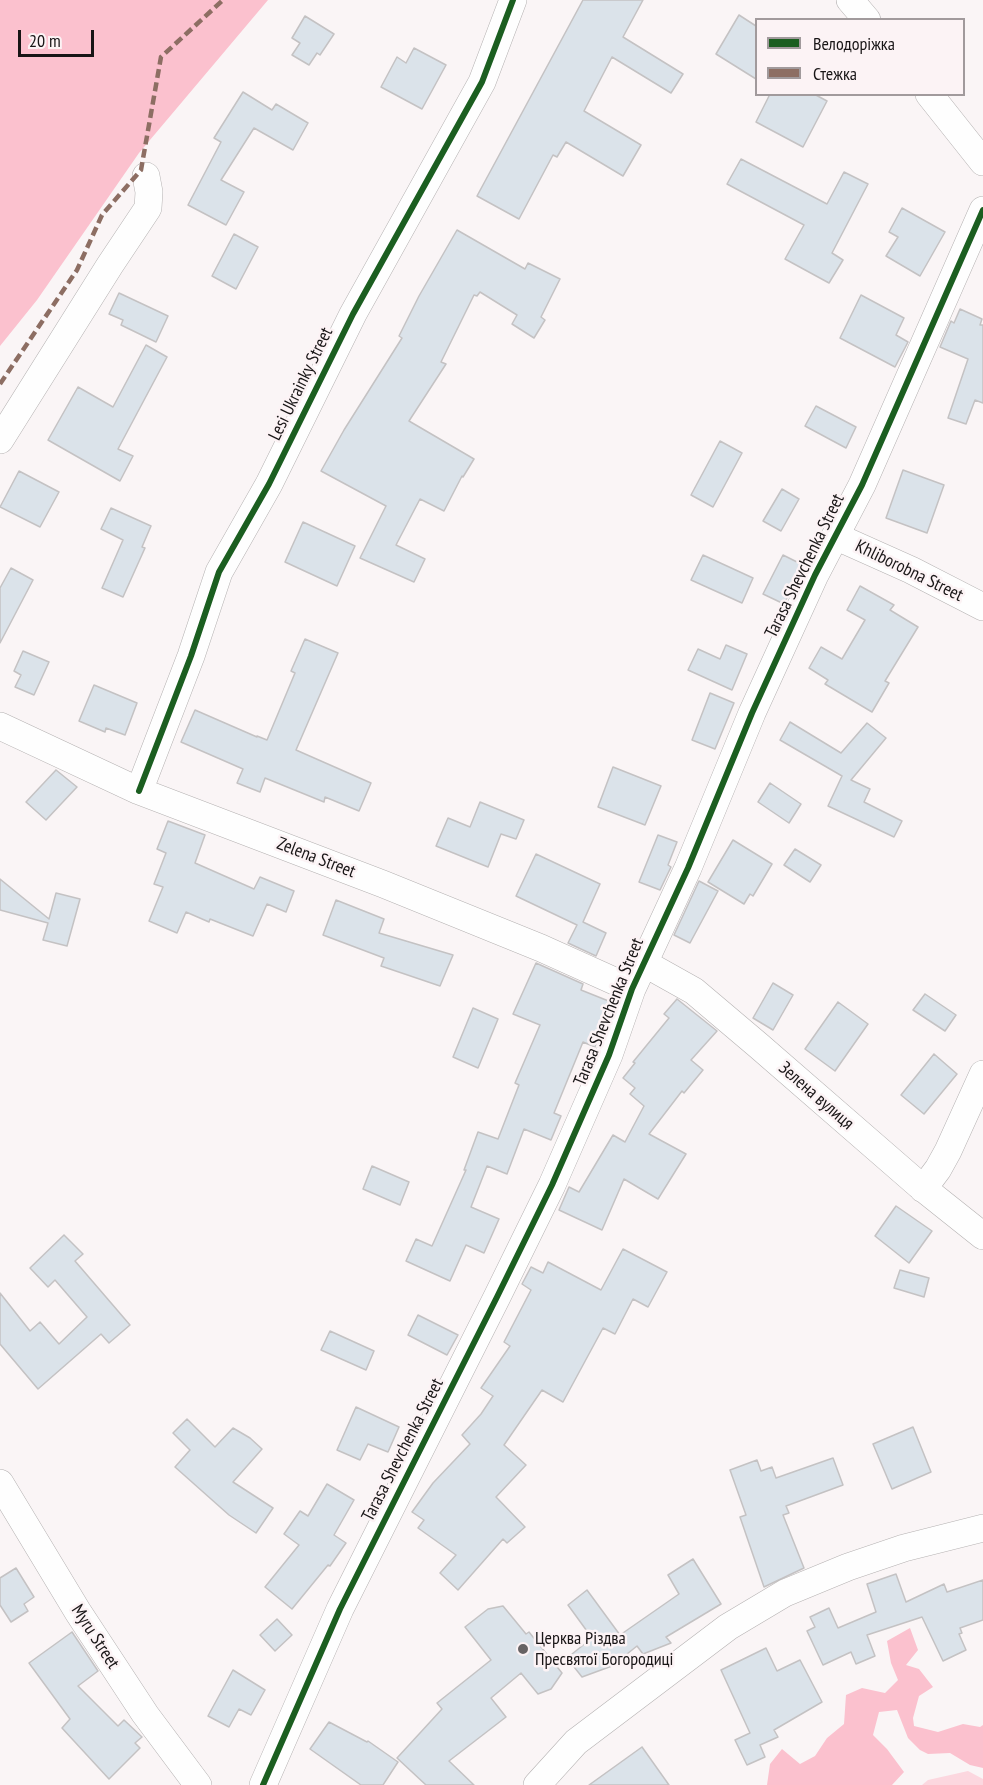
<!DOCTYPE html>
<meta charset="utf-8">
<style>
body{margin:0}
#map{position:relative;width:983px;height:1785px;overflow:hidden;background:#faf5f6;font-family:"PT Sans Narrow",sans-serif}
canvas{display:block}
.legend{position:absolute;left:755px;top:18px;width:210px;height:78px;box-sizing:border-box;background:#fcf3f5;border:2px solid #a19a9c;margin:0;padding:8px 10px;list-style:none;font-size:18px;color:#181516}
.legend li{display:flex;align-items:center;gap:12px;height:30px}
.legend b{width:30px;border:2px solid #a19a9c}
.scale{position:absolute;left:18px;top:30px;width:76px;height:27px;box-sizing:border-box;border:3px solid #181516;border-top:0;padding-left:8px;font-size:18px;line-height:21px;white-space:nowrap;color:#181516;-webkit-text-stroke:4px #fcf3f5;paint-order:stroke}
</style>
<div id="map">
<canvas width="983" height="1785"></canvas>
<ul class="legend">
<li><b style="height:8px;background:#1b5e20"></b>Велодоріжка</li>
<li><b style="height:8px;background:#8d6e63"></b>Стежка</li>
</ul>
<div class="scale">20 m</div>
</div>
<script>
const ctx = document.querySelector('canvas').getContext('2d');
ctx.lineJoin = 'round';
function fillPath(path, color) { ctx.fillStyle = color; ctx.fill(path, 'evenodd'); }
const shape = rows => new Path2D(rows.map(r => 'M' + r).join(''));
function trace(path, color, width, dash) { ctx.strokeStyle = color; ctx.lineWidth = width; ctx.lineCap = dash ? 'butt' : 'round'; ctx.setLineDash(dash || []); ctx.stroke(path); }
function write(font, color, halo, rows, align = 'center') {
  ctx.font = font + ' "PT Sans Narrow",sans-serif'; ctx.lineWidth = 5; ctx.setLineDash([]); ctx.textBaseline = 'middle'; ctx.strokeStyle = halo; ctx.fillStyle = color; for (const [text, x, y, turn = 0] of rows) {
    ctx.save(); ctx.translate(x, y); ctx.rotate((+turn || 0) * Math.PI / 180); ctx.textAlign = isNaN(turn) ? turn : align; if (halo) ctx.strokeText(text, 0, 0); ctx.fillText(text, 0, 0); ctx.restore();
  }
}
fillPath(shape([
 [968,1771,983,1779,983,1785,922,1785,928,1780]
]), '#fcd7df');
fillPath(shape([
 [0,0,268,0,139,153,37,300,0,346],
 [910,1628,918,1650,906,1665,919,1669,933,1687,919,1696,913,1718,914,1726,938,1732,963,1724,980,1727,983,1725,983,1768,970,1765,950,1753,928,1754,920,1750,908,1738,897,1710,879,1712,873,1735,887,1749,904,1772,892,1785,767,1785,770,1764,782,1749,800,1764,815,1756,827,1738,844,1724,846,1695,862,1688,885,1693,898,1680,891,1663,887,1641]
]), '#fbc1ce');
const building = shape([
 [583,0,643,0,623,37,683,74,671,93,612,57,584,111,641,145,623,176,566,142,557,157,553,155,519,219,477,196,583,0],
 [739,15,756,26,756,79,716,54,739,15],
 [305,16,334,34,320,55,317,53,309,65,292,55,300,43,292,38,305,16],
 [414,48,446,65,422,109,381,87,397,57,406,63,414,48],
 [243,92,272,110,276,104,308,123,293,150,254,128,221,180,244,192,226,225,188,205,221,142,214,138,243,92],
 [770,94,814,94,827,101,803,147,756,122,770,94],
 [741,159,827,204,844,172,868,184,832,253,843,260,829,283,785,259,804,225,727,184,741,159],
 [902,208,945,232,920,276,886,256,898,237,889,232,902,208],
 [457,230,525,269,528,263,560,279,541,317,545,320,534,338,512,324,517,315,480,292,477,296,474,295,441,362,446,364,409,421,474,459,463,477,462,476,444,511,420,499,396,545,425,559,414,582,360,558,386,506,321,471,344,430,402,338,399,336,419,296,457,230],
 [234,234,258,247,236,289,212,276,234,234],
 [119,293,168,316,156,342,121,325,123,320,109,314,119,293],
 [861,295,904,318,896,335,908,342,895,367,840,338,861,295],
 [960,309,982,319,980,325,983,325,983,403,975,400,966,424,948,418,968,359,940,347,951,321,954,323,960,309],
 [146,345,167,357,118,449,133,456,120,481,48,440,78,387,113,407,146,345],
 [816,406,856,427,846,448,805,426,816,406],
 [720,441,742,453,713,507,691,495,720,441],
 [903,470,944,485,927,533,886,518,903,470],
 [19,471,59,492,40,527,0,507,19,471],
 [782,489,799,499,781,531,763,521,782,489],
 [111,508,151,526,142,547,145,548,123,597,102,588,123,540,101,529,111,508],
 [303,522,355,546,337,586,285,562,303,522],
 [703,555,753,578,742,603,691,580,703,555],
 [783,555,803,565,784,604,763,594,783,555],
 [11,568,33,580,0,643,0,588,11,568],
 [860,586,894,605,890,610,918,627,885,681,889,683,872,712,825,684,828,680,809,668,821,647,842,659,865,620,847,610,860,586],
 [305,639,338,653,296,750,371,783,359,811,325,797,324,802,265,778,260,792,237,783,243,769,181,742,195,710,257,737,257,736,267,740,295,673,291,671,305,639],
 [726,645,747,654,732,690,688,670,698,649,720,659,726,645],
 [23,651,49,662,34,695,15,687,21,675,14,671,23,651],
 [94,685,137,703,125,735,106,728,105,732,79,721,94,685],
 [710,693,734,703,715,749,692,740,710,693],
 [790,722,841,753,867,723,886,738,851,780,870,789,864,802,902,821,894,837,828,806,842,776,780,740,790,722],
 [613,767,661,786,645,825,598,807,613,767],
 [56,770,77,787,46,820,26,802,56,770],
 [770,783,801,804,789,823,758,802,770,783],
 [480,802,524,820,516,839,501,834,488,867,436,846,448,818,470,827,480,802],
 [168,821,205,835,195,863,254,889,260,877,294,891,286,912,267,904,253,936,210,919,209,922,186,912,177,933,149,921,163,887,154,884,166,853,157,849,168,821],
 [658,835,677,842,668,865,671,867,660,890,639,882,658,835],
 [733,840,772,864,753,896,750,894,744,904,708,882,733,840],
 [795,849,821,865,810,882,784,865,795,849],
 [536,854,600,884,583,922,606,933,596,956,568,943,577,925,516,896,536,854],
 [0,879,49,919,56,893,80,899,67,946,43,940,48,923,0,910,0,879],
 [699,881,718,891,690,943,674,935,699,881],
 [336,900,384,919,379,933,453,955,440,986,381,966,384,958,323,935,336,900],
 [536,963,583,984,581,990,611,1002,595,1047,583,1042,554,1113,561,1116,551,1140,524,1129,507,1174,487,1166,471,1207,499,1219,484,1253,466,1245,450,1281,406,1261,416,1239,432,1246,466,1170,464,1170,478,1132,498,1139,519,1085,515,1083,540,1025,513,1014,536,963],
 [773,983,793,995,773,1030,753,1018,773,983],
 [925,994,956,1015,945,1031,913,1010,925,994],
 [677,999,717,1031,691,1060,703,1070,684,1093,682,1091,649,1134,686,1154,658,1199,624,1179,602,1230,559,1210,569,1187,579,1192,613,1135,625,1142,644,1106,630,1094,635,1088,623,1078,635,1063,633,1062,669,1018,664,1014,677,999],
 [838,1002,868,1024,835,1071,805,1049,838,1002],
 [473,1008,498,1019,478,1068,453,1057,473,1008],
 [934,1054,957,1074,924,1114,901,1095,934,1054],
 [372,1166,409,1182,400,1205,363,1189,372,1166],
 [896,1206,932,1231,909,1263,875,1236,896,1206],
 [64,1235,83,1254,75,1261,130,1325,109,1343,101,1334,38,1389,0,1344,0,1293,30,1331,40,1322,59,1344,87,1317,55,1280,48,1287,30,1268,64,1235],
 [623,1249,667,1272,648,1307,633,1299,615,1334,603,1328,563,1402,542,1390,504,1445,526,1465,496,1497,525,1527,507,1543,503,1539,458,1590,440,1573,456,1555,418,1528,424,1520,412,1512,433,1483,470,1444,462,1435,481,1414,493,1396,481,1388,510,1346,504,1342,531,1290,522,1284,531,1267,543,1273,548,1262,601,1290,623,1249],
 [900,1270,929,1278,924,1297,894,1288,900,1270],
 [418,1315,458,1335,447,1355,408,1335,418,1315],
 [330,1331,374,1351,366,1370,321,1350,330,1331],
 [356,1407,399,1427,388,1452,368,1444,360,1460,337,1450,356,1407],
 [187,1419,215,1447,233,1428,250,1438,262,1449,233,1482,273,1508,256,1533,229,1515,175,1467,190,1450,173,1433,187,1419],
 [913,1427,931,1472,892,1489,873,1444,913,1427],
 [833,1458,843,1485,786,1506,789,1513,783,1515,804,1568,764,1587,740,1517,746,1515,730,1470,757,1460,761,1471,772,1467,776,1478,833,1458],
 [327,1484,354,1500,334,1535,346,1543,330,1566,328,1565,292,1609,265,1587,299,1545,284,1534,300,1511,308,1516,327,1484],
 [693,1559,721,1604,666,1637,671,1643,643,1654,637,1646,612,1666,582,1677,567,1658,592,1638,568,1605,587,1590,620,1635,679,1594,668,1575,693,1559],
 [16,1568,34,1597,24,1604,28,1611,11,1622,0,1605,0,1578,16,1568],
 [896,1574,906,1602,944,1584,947,1592,983,1580,983,1620,960,1628,962,1633,959,1634,966,1650,943,1661,922,1617,867,1635,875,1656,856,1664,851,1652,823,1665,807,1631,815,1627,810,1617,829,1608,838,1628,876,1612,867,1584,896,1574],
 [503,1606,526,1634,529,1632,562,1673,551,1689,538,1694,521,1673,491,1698,506,1717,449,1761,474,1785,426,1785,397,1758,442,1709,437,1703,491,1660,465,1627,488,1609,503,1606],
 [277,1619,292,1635,275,1651,260,1635,277,1619],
 [72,1632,98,1671,78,1686,118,1726,124,1720,142,1737,135,1743,140,1748,109,1779,62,1728,70,1719,29,1663,72,1632],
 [766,1648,777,1671,800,1660,822,1702,774,1730,778,1737,760,1745,765,1757,747,1765,735,1740,750,1733,721,1670,766,1648],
 [233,1670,265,1690,251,1715,239,1709,229,1727,208,1716,233,1670],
 [329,1722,367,1742,368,1741,398,1762,383,1785,361,1785,310,1749,329,1722],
 [642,1747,669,1785,589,1785,642,1747]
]);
fillPath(building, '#dbe3ea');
trace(building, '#c4c2c3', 1.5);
const minor = shape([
 [850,0,867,20],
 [929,94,983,162],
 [0,440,110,265,148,208,149,192,146,176],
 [835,536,911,570,983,607],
 [0,726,139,791,383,884,541,948,632,989],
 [139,791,191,656,219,572,269,484,353,314,482,82,513,0],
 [644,963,694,991,759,1046,919,1185,983,1236],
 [923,1189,938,1169,948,1151,983,1074],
 [0,1483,78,1612,145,1714,198,1785],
 [263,1785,340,1609,497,1297,552,1185,609,1055,632,989,688,868,752,713,815,575,862,485,983,210],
 [537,1785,576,1742,728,1627,785,1593,848,1567,904,1548,983,1528]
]);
trace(minor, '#b4b1b1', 28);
trace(minor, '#fefefe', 27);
trace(shape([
 [0,384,77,270,102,215,141,170,161,57,223,0]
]), '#8d6e63', 4.5, [9, 4.5]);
trace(shape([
 [139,791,191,656,219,572,269,484,353,314,482,82,513,0],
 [263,1785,340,1609,497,1297,552,1185,609,1055,632,989,688,868,752,713,815,575,862,485,983,210]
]), '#1b5e20', 6);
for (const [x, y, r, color] of [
 [523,1649,6,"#676364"]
]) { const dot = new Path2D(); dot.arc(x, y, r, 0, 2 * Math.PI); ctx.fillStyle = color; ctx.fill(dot); trace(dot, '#fcf3f5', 2); }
write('18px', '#181516', '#fcf3f5', [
 ["Lesi Ukrainky Street",301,384,-64],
 ["Tarasa Shevchenka Street",805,566,-64],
 ["Khliborobna Street",909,571,26],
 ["Zelena Street",316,858,21],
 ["Tarasa Shevchenka Street",609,1012,-68],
 ["Зелена вулиця",816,1096,41],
 ["Tarasa Shevchenka Street",403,1450,-63],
 ["Myru Street",95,1637,57]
]);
write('18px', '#181516', '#fcf3f5', [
 ["Церква Різдва",535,1639],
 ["Пресвятої Богородиці",535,1660]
], 'left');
</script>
